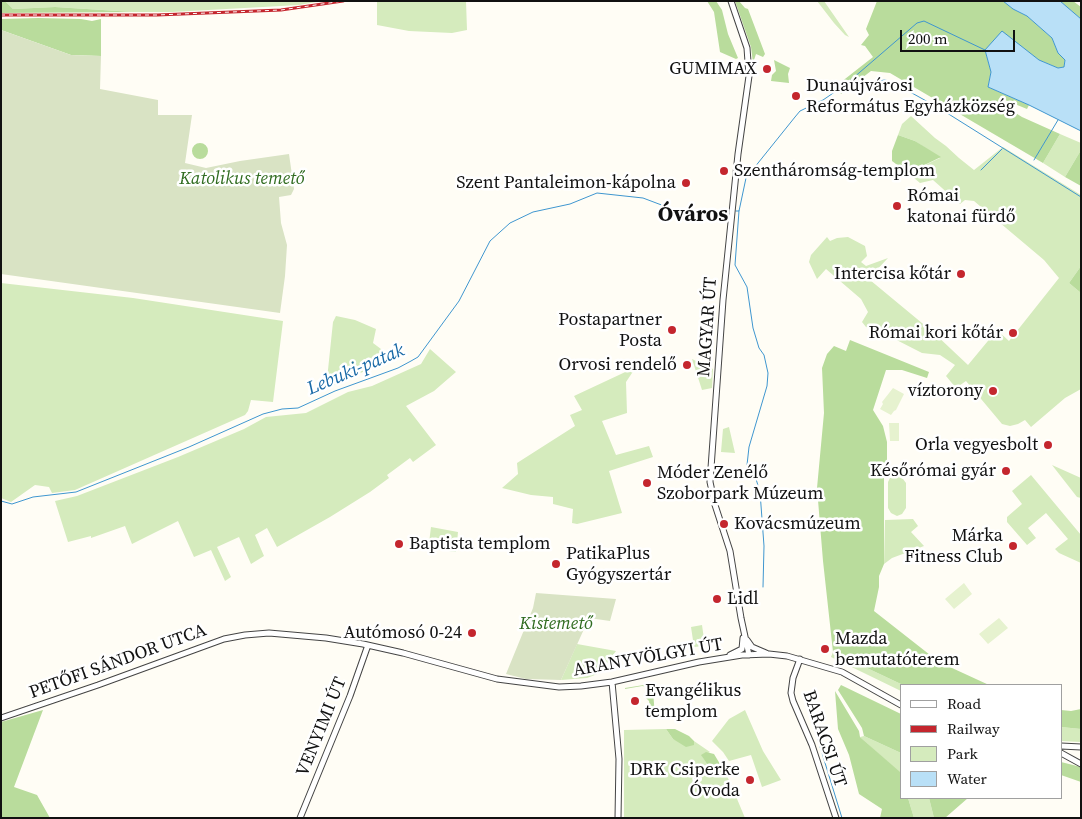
<!DOCTYPE html>
<meta charset="utf-8">
<style>
body{margin:0}
#map{position:relative;width:1082px;height:819px;overflow:hidden;background:#fffdf5;font-family:"Source Serif 4",serif}
canvas{display:block}
.frame{position:absolute;inset:0;border:2px solid #111;pointer-events:none}
.legend{position:absolute;left:900px;top:684px;width:162px;height:115px;box-sizing:border-box;background:#fff;border:1px solid #a0a0a0;margin:0;padding:6px 9px;list-style:none;font-size:15px;color:#111}
.legend li{display:flex;align-items:center;gap:10px;height:25px}
.legend b{width:25px;border:1px solid #a0a0a0}
.scale{position:absolute;left:900px;top:30px;width:115px;height:22px;box-sizing:border-box;border:2px solid #111;border-top:0;padding-left:6px;font-size:15px;line-height:18px;white-space:nowrap;color:#111;-webkit-text-stroke:4px #fff;paint-order:stroke}
</style>
<div id="map">
<canvas width="1082" height="819"></canvas>
<div class="frame"></div>
<ul class="legend">
<li><b style="height:6px;background:#fff"></b>Road</li>
<li><b style="height:6px;background:#c4262e"></b>Railway</li>
<li><b style="height:14px;background:#d5ebbd"></b>Park</li>
<li><b style="height:14px;background:#b9e0f7"></b>Water</li>
</ul>
<div class="scale">200 m</div>
</div>
<script>
const ctx = document.querySelector('canvas').getContext('2d');
ctx.lineJoin = 'round';
function fillPath(path, color) { ctx.fillStyle = color; ctx.fill(path, 'evenodd'); }
const shape = rows => new Path2D(rows.map(r => 'M' + r).join(''));
function trace(path, color, width, dash) { ctx.strokeStyle = color; ctx.lineWidth = width; ctx.lineCap = dash ? 'butt' : 'round'; ctx.setLineDash(dash || []); ctx.stroke(path); }
function write(font, color, halo, rows, align = 'center') {
  ctx.font = font + ' "Source Serif 4",serif'; ctx.lineWidth = 5; ctx.setLineDash([]); ctx.textBaseline = 'middle'; ctx.strokeStyle = halo; ctx.fillStyle = color; for (const [text, x, y, turn = 0] of rows) {
    ctx.save(); ctx.translate(x, y); ctx.rotate((+turn || 0) * Math.PI / 180); ctx.textAlign = isNaN(turn) ? turn : align; if (halo) ctx.strokeText(text, 0, 0); ctx.fillText(text, 0, 0); ctx.restore();
  }
}
fillPath(shape([
 [5,1,322,1,299,5,172,12,134,12,55,7,13,9],
 [377,1,466,1,467,30,452,33,409,31,377,25],
 [817,1,824,1,849,37,845,35,834,23],
 [911,116,935,138,946,146,959,158,974,170,1003,147,1081,195,1081,266,1069,283,1081,293,1081,389,1065,398,1031,427,1025,420,1018,424,1010,426,1002,424,966,381,956,388,946,376,955,365,940,355,922,353,877,330,866,327,862,322,868,312,861,299,826,269,817,279,809,262,811,255,827,237,830,241,837,238,848,237,865,246,867,256,861,262,866,266,888,258,870,277,870,280,934,333,968,365,997,330,1009,341,1059,278,1044,260,974,201,965,200,960,204,933,180,920,183,908,173,940,158,915,141,898,135,902,124],
 [1060,134,1081,143,1081,150,1065,177,1043,163],
 [1,283,133,298,283,321,273,402,251,400,248,411,245,415,75,490,52,493,49,487,35,485,11,502,1,498],
 [336,316,355,320,376,329,373,343,393,358,326,389,333,322],
 [430,349,456,372,434,391,406,406,436,445,413,462,410,458,387,475,389,478,370,492,330,517,277,547,267,528,255,535,264,556,251,564,239,537,217,547,231,577,225,581,211,550,194,557,178,521,132,544,125,526,91,538,91,536,68,542,55,501,77,496,178,457,244,429,266,417,306,413,348,392,372,386,421,364],
 [692,359,713,369,712,388,702,390],
 [636,367,626,382,627,413,602,421,616,455,649,446,653,457,609,471,622,513,577,524,572,523,573,509,553,504,553,497,531,495,502,488,518,474,517,463,575,426,570,415,582,410,574,396],
 [729,427,735,453,721,452,723,429],
 [1052,465,1081,478,1081,498,1077,497],
 [1031,475,1081,535,1081,563,1059,553,1055,549,1068,539,1046,513,1028,528,1036,538,1027,545,1007,522,1007,517,1022,504,1012,491],
 [896,476,903,479,906,483,906,508,902,514,897,516,891,513,888,508,888,482,890,478],
 [913,519,918,526,911,532,924,546,892,558,884,564,885,520],
 [431,527,458,532,456,552,433,549,433,551,428,551],
 [702,625,705,646,694,647,691,627],
 [577,644,616,651,600,673,587,678,561,680],
 [833,652,903,685,901,685,901,691,831,657],
 [745,710,763,751,781,780,762,787,751,755,729,761,723,752,712,741,729,719],
 [1061,727,1081,729,1081,742,1061,741],
 [666,729,673,739,694,745,694,741,710,752,702,756,709,767,710,774,715,776,723,769,730,782,745,818,624,818,624,730],
 [864,736,901,753,901,774,860,737],
 [908,798,929,798,934,818,914,818]
]), '#d5ebbd');
fillPath(shape([
 [1,1,5,1,13,9,55,7,134,12,1,13],
 [707,1,716,1,722,10,728,34,738,58,736,59,720,52,714,12],
 [735,1,739,1,745,8,748,9,765,54,763,57,756,54,753,63,751,47],
 [877,1,1003,1,1013,9,1027,16,1052,38,1058,53,1065,60,1064,67,1058,68,1039,60,1002,32,985,50,991,72,988,87,1029,105,1027,109,1005,100,1003,105,1022,117,1060,134,1043,163,890,73,871,71,841,94,836,86,873,57,865,46,861,45,869,35,866,29],
 [1060,1,1073,1,1081,7,1081,19],
 [38,18,81,19,92,21,101,19,101,56,71,55,1,30,1,19],
 [774,60,790,68,788,74,789,83,771,81,772,75,776,71],
 [898,135,915,141,941,157,908,173,892,161,892,151],
 '192 151a8 8 0 1 1 16 0a8 8 0 1 1-16 0Z',
 [1081,150,1081,186,1065,177],
 [1081,266,1081,293,1069,283],
 [850,340,929,372,927,378,902,370,886,370,873,410,883,426,887,442,887,470,884,474,884,564,879,576,879,587,874,611,939,662,989,685,903,685,833,652,823,561,817,488,824,413,822,368,827,354,834,346,846,351],
 [650,684,653,691,655,716,647,717,650,708,649,701,645,697,649,692,648,687,642,686,625,689,625,688],
 [841,685,901,714,901,753,864,736,862,728,838,690],
 [835,691,859,731,860,737,900,772,901,798,908,798,914,818,880,818,882,809,859,794,849,755,838,729],
 [1081,709,1081,729,1061,727,1061,710,1071,711],
 [43,710,14,787,37,795,50,818,1,818,1,722],
 [675,729,689,736,694,741,694,745,686,747,673,739,666,729],
 [706,752,714,754,723,769,715,776,710,774,709,767,701,755],
 [1061,762,1081,767,1081,782,1061,775],
 [929,798,968,798,945,818,934,818]
]), '#b9dc9c');
fillPath(shape([
 [1,30,71,55,101,56,100,89,158,100,158,115,192,115,185,163,206,168,240,161,289,154,294,189,291,195,279,197,281,223,287,245,285,276,280,313,1,274],
 [536,593,616,599,610,621,589,618,561,680,526,679,506,674,533,608]
]), '#d9e3c4');
fillPath(shape([
 [893,388,904,394,896,410,894,411,891,415,880,409,883,404,882,402],
 [889,423,899,423,899,441,890,441],
 [964,583,972,594,954,609,945,599],
 [999,618,1008,628,988,644,979,634]
]), '#e6f2cf');
const water = shape([
 [1003,1,1060,1,1081,19,1081,131,1029,105,988,87,991,72,985,50,1002,31,1039,60,1058,68,1064,67,1065,60,1058,53,1052,38,1027,16,1013,9,1003,1]
]);
fillPath(water, '#b9e0f7');
trace(water, '#3f96cf', 1);
trace(shape([
 [878,81,885,80,892,82,939,108,1081,197],
 [1034,160,1058,120],
 [981,170,1002,149],
 [736,211,739,211,746,178,795,117,800,111,823,100,845,85,917,23,924,21,985,50],
 [739,211,735,265,747,287,753,328,759,348,764,355,768,373,767,386,749,447,747,465,756,479,760,492,764,546,763,587],
 [1,501,12,504,33,497,76,492,189,447,263,414,282,409,298,408,335,391,398,368,411,361,418,357,459,301,490,241,510,223,533,212,570,204,597,193,643,198,688,215,701,216,718,213],
 [810,714,842,818]
]), '#3f96cf', 1);
const tertiary = shape([
 [731,1,747,48,749,76,738,154,723,300,710,482,715,505,730,551,741,618,749,655],
 [747,640,752,647,766,653],
 [730,655,742,649,743,638],
 [800,659,793,678,791,693,793,701,812,745,836,818],
 [612,682,619,759,618,818],
 [1,718,98,685,224,639,245,635,269,633,326,638,363,644,403,653,497,679,559,687,581,686,612,682,699,662,742,655,769,654,787,656,842,672,901,705],
 [1061,746,1081,747],
 [1061,753,1081,764],
 [300,818,350,696,368,645]
]);
trace(tertiary, '#444', 7);
trace(tertiary, '#fff', 5);
const rail = shape([
 [1,15,157,15,281,10,343,1]
]);
trace(rail, '#c4262e', 3);
trace(rail, '#fff', 1, [4]);
for (const [x, y, r, color] of [
 [767,69,5,"#c4262e"],
 [796,96,5,"#c4262e"],
 [724,171,5,"#c4262e"],
 [686,183,5,"#c4262e"],
 [897,206,5,"#c4262e"],
 [961,274,5,"#c4262e"],
 [672,330,5,"#c4262e"],
 [1013,333,5,"#c4262e"],
 [687,365,5,"#c4262e"],
 [993,391,5,"#c4262e"],
 [1048,445,5,"#c4262e"],
 [1006,471,5,"#c4262e"],
 [647,483,5,"#c4262e"],
 [724,524,5,"#c4262e"],
 [399,544,5,"#c4262e"],
 [1013,546,5,"#c4262e"],
 [556,564,5,"#c4262e"],
 [717,599,5,"#c4262e"],
 [472,633,5,"#c4262e"],
 [825,649,5,"#c4262e"],
 [635,701,5,"#c4262e"],
 [750,780,5,"#c4262e"]
]) { const dot = new Path2D(); dot.arc(x, y, r, 0, 2 * Math.PI); ctx.fillStyle = color; ctx.fill(dot); trace(dot, '#fff', 2); }
write('18px', '#111', '#fff', [
 ["GUMIMAX",757,69],
 ["Dunaújvárosi",806,86,"left"],
 ["Református Egyházközség",806,107,"left"],
 ["Szentháromság-templom",734,171,"left"],
 ["Szent Pantaleimon-kápolna",676,183],
 ["Római",907,196,"left"],
 ["katonai fürdő",907,217,"left"],
 ["Intercisa kőtár",951,274],
 ["Postapartner",662,320],
 ["Posta",662,341],
 ["Római kori kőtár",1003,333],
 ["Orvosi rendelő",677,365],
 ["víztorony",983,391],
 ["Orla vegyesbolt",1038,445],
 ["Későrómai gyár",996,471],
 ["Móder Zenélő",657,473,"left"],
 ["Szoborpark Múzeum",657,494,"left"],
 ["Kovácsmúzeum",734,524,"left"],
 ["Márka",1003,536],
 ["Fitness Club",1003,557],
 ["Baptista templom",409,544,"left"],
 ["PatikaPlus",566,554,"left"],
 ["Gyógyszertár",566,575,"left"],
 ["Lidl",727,599,"left"],
 ["Autómosó 0-24",462,633],
 ["Mazda",835,639,"left"],
 ["bemutatóterem",835,660,"left"],
 ["Evangélikus",645,691,"left"],
 ["templom",645,712,"left"],
 ["DRK Csiperke",740,770],
 ["Óvoda",740,791]
], 'right');
write('italic 18px', '#2f6b1f', '#fff', [
 ["Katolikus temető",242,179],
 ["Kistemető",556,624]
]);
write('18px', '#111', '#fff', [
 ["MAGYAR ÚT",708,327,-86],
 ["ARANYVÖLGYI ÚT",648,658,-10],
 ["PETŐFI SÁNDOR UTCA",118,662,-20],
 ["VENYIMI ÚT",322,727,-68],
 ["BARACSI ÚT",824,739,71]
]);
write('italic 19px', '#1768a6', '#fff', [
 ["Lebuki-patak",356,370,-23]
]);
write('bold 22px', '#111', '#fff', [
 ["Óváros",693,215]
]);
</script>
